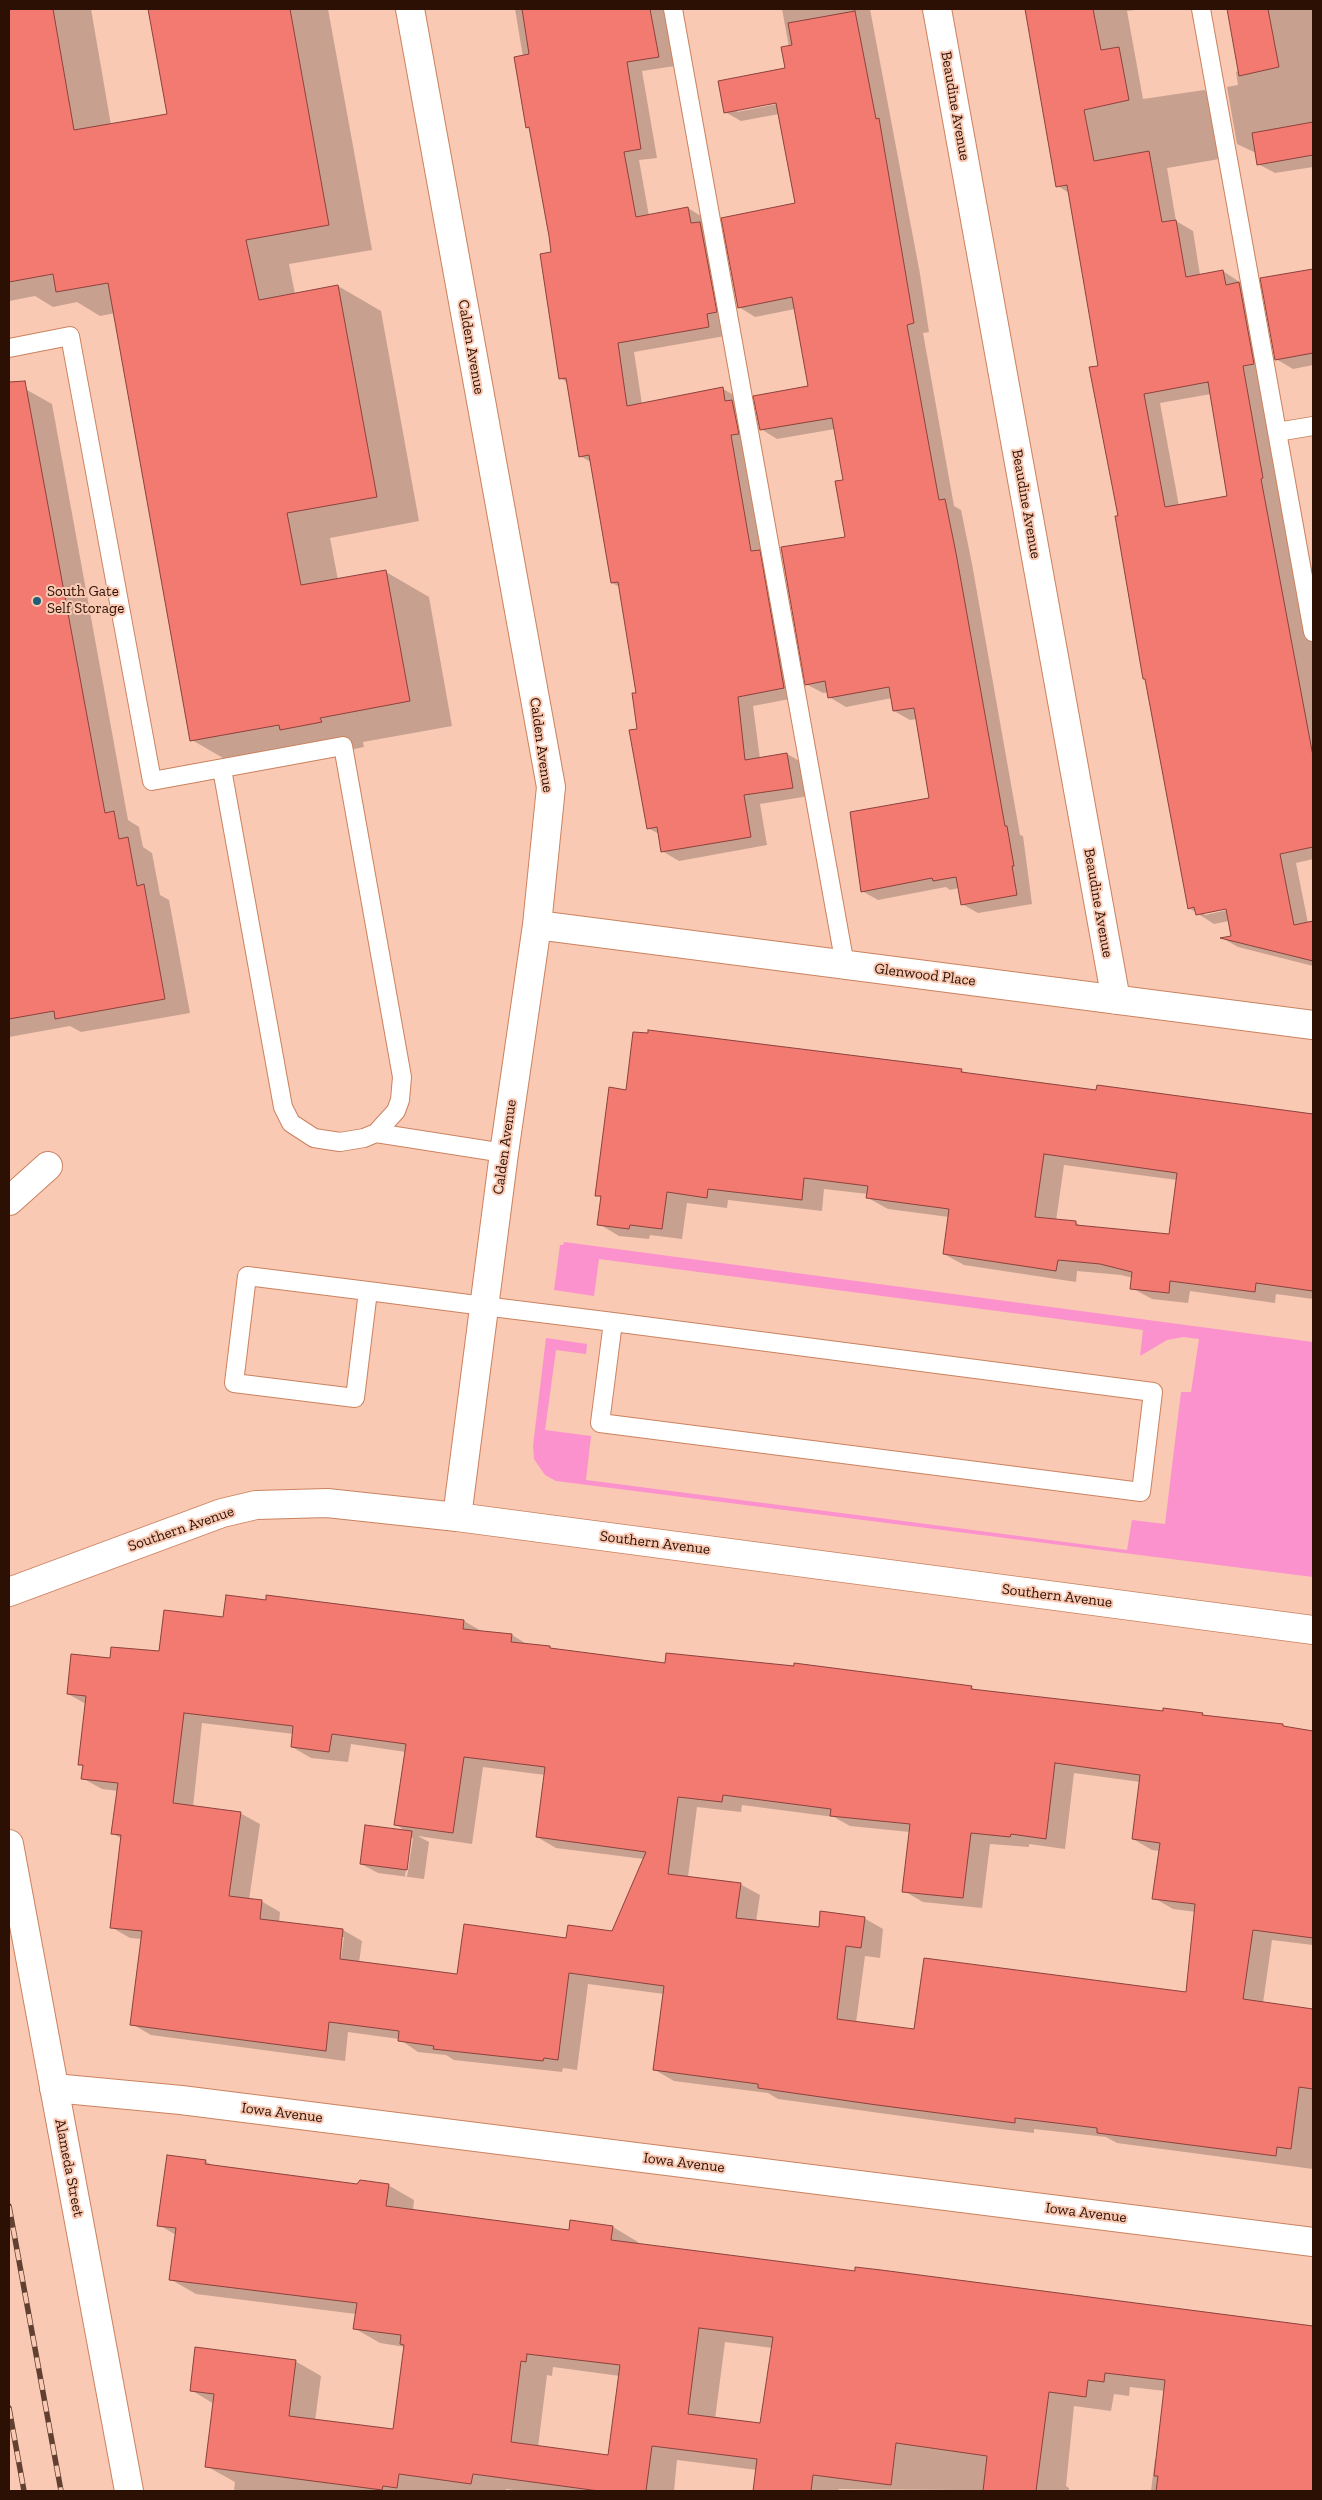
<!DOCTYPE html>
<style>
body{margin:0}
#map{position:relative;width:1322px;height:2500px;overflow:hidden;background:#f9c9b3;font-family:"Zilla Slab",serif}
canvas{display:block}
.frame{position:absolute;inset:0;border:10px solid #2c1003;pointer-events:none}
</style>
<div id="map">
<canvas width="1322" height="2500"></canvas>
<div class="frame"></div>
</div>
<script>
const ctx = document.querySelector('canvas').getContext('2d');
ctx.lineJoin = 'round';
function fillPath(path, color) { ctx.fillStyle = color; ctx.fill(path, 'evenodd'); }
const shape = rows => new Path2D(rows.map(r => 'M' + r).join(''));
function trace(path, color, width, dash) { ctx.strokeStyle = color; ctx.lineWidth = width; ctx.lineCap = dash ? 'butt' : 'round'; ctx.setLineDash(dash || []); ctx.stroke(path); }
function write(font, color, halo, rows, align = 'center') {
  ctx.font = font + ' "Zilla Slab",serif'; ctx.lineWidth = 4; ctx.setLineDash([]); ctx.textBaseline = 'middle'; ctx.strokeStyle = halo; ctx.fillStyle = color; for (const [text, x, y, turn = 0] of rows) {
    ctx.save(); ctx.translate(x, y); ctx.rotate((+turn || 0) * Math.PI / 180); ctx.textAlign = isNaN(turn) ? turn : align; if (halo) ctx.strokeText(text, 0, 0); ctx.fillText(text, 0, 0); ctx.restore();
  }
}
fillPath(shape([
 [564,1242,1313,1342,1313,1577,556,1481,545,1475,534,1459,533,1446,546,1338,587,1344,586,1354,556,1350,545,1430,591,1436,586,1480,1127,1550,1132,1520,1165,1524,1181,1392,1191,1392,1199,1339,1183,1337,1167,1340,1140,1356,1143,1330,599,1259,594,1296,554,1290,560,1245,563,1245]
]), '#fb91cd');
fillPath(shape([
 [9,9,91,9,111,125,169,115,149,9,328,9,372,250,289,264,295,294,338,286,381,311,419,521,330,538,338,580,386,572,429,597,452,726,363,742,364,747,325,755,235,765,192,740,115,313,100,316,77,302,53,307,35,296,9,301],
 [515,9,667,9,675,66,642,71,657,158,639,160,649,216,688,208,704,218,725,336,634,352,642,404,723,389,739,398,800,697,753,706,760,759,787,754,803,763,809,796,760,804,767,845,679,861,662,851,659,834,648,828,637,694,620,587,612,583,591,462,580,456,568,383,560,378,552,253,531,129,527,127,523,57],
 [782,9,870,9,920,274,929,332,923,333,954,506,961,510,972,564,1020,835,1023,836,1032,904,978,913,962,904,959,888,950,890,946,887,878,900,862,891,931,799,917,719,910,720,894,711,892,698,846,707,829,697,829,692,823,693,806,684,846,538,844,481,835,429,777,439,761,429,810,387,795,309,755,317,739,307,797,204,779,114,741,121,725,112,786,69,789,47],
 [782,101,782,103,737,112,737,109],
 [1026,9,1141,9,1127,11,1143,99,1204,90,1221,100,1231,157,1167,168,1176,221,1193,231,1200,275,1223,271,1256,293,1259,375,1297,591,1311,600,1313,614,1313,859,1296,863,1308,923,1313,922,1313,966,1238,947,1224,939,1232,937,1229,921,1214,924,1189,908,1120,517,1099,367,1069,193,1058,186],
 [1211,394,1228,497,1179,506,1160,403],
 [1232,907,1232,909,1205,915,1203,913],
 [1228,9,1313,9,1313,167,1275,173,1258,164,1256,153,1237,144,1227,87,1238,85,1236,72,1239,71],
 [1313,270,1313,365,1293,369,1276,359,1262,279],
 [27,390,52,404,128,820,139,827,143,847,152,853,160,895,169,900,190,1013,81,1032,70,1026,9,1037,9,393],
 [961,1070,968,1074,1097,1091,1155,1093,1313,1116,1313,1299,1276,1294,1275,1303,1190,1291,1188,1303,1152,1299,1132,1288,1133,1278,1121,1275,1077,1271,1076,1282,964,1265,944,1254,949,1217,888,1209,868,1198,868,1194,824,1189,822,1211,728,1200,727,1208,687,1203,682,1239,650,1235,649,1239,619,1236,599,1224,602,1198,596,1195,627,1091],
 [1064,1165,1177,1180,1170,1235,1083,1227,1076,1223,1056,1221],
 [224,1619,464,1621,483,1632,512,1635,530,1646,554,1650,666,1664,971,1687,977,1691,1164,1713,1202,1714,1208,1717,1313,1731,1313,1945,1272,1940,1263,2003,1313,2010,1313,2169,1117,2143,1106,2137,1034,2129,1034,2133,967,2125,778,2099,768,2093,674,2081,655,2070,664,1994,588,1984,577,2070,563,2068,562,2072,454,2060,446,2055,418,2052,399,2039,348,2032,345,2061,151,2035,132,2024,142,1939,130,1938,111,1927,122,1839,112,1833,118,1791,102,1789,82,1778,84,1767,79,1764,86,1704,68,1694,111,1659,160,1653],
 [202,1723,294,1734,292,1747,311,1758,348,1762,351,1744,406,1752,396,1825,408,1832,361,1864,378,1873,424,1879,429,1842,418,1836,472,1844,483,1767,545,1775,537,1837,556,1848,644,1859,613,1932,567,1940,458,1976,359,1963,362,1941,343,1930,279,1923,280,1912,261,1901,249,1900,260,1824,240,1813,193,1807],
 [1074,1773,1140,1782,1133,1839,1152,1850,1160,1851,1154,1898,1173,1909,1196,1912,1187,1993,915,2030,856,2023,865,1956,880,1958,883,1929,864,1918,820,1929,756,1922,760,1895,740,1884,688,1877,697,1807,741,1812,742,1805,834,1817,850,1826,910,1832,904,1891,923,1902,982,1908,990,1844,1029,1847,1029,1844,1065,1849],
 [410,1838,413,1838,407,1877,405,1876],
 [341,1937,344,1937,340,1965,338,1965],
 [205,2161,215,2167,358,2185,388,2185,414,2200,413,2211,570,2232,613,2227,638,2242,638,2244,856,2272,881,2271,1313,2326,1313,2491,1151,2491,1155,2459,1157,2459,1165,2391,1130,2387,1129,2396,1114,2394,1111,2411,1074,2406,1066,2486,1069,2488,1069,2491,839,2489,838,2491,754,2491,757,2470,677,2460,674,2491,521,2491,506,2489,506,2491,234,2491,235,2482,206,2466,214,2404,191,2390,295,2361,321,2376,315,2421,394,2430,405,2347,380,2343,354,2328,356,2314,196,2294,170,2279,176,2235,159,2225],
 [725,2342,773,2348,762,2424,715,2419],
 [553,2367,620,2376,609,2457,538,2447,547,2375,552,2376]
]), '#0003');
const building = shape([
 [9,9,53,9,74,130,167,114,148,9,290,9,329,225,246,240,259,300,338,285,377,497,287,513,301,585,386,570,410,701,320,718,322,722,280,730,279,725,190,741,108,283,56,292,53,274,9,282,9,9],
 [522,9,650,9,659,57,627,62,641,149,624,152,636,217,688,207,691,223,700,222,717,312,707,314,709,327,618,343,627,406,723,387,725,401,732,400,739,434,731,435,751,551,760,550,784,688,738,697,745,760,787,753,793,788,744,795,751,837,661,852,657,827,647,829,629,730,637,729,632,693,636,693,618,582,611,583,589,455,579,457,566,378,559,379,540,254,551,252,549,236,529,127,526,128,514,57,529,54,522,9],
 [1025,9,1093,9,1101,50,1119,47,1129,100,1084,110,1094,161,1149,151,1162,222,1176,220,1186,277,1223,270,1226,285,1239,282,1254,364,1243,366,1263,478,1261,479,1313,756,1313,847,1280,854,1294,925,1313,921,1313,961,1220,938,1231,936,1226,909,1196,915,1194,907,1188,909,1145,679,1143,679,1115,516,1118,516,1089,367,1098,366,1067,185,1056,187,1025,9],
 [1208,382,1227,496,1165,507,1144,394,1208,382],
 [1227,9,1268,9,1279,67,1239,76,1227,9],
 [855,11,876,119,879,118,904,264,914,323,907,325,939,500,945,499,956,553,1005,826,1007,826,1014,866,1012,866,1017,895,961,905,956,877,933,881,932,878,861,892,850,812,929,798,914,708,893,711,889,687,828,698,825,681,805,685,781,547,845,537,835,481,843,480,832,418,760,430,753,396,808,386,792,297,738,308,721,218,795,203,776,103,724,113,718,81,785,68,781,47,792,45,788,23,855,11],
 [1313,122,1313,155,1257,165,1252,133,1313,122],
 [1313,269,1313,353,1275,360,1260,278,1313,269],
 [25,381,105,813,114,811,119,839,128,837,137,886,144,884,165,999,55,1019,54,1011,9,1019,9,382,25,381],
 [648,1030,962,1069,961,1072,1096,1090,1097,1085,1313,1114,1313,1291,1256,1283,1255,1292,1170,1281,1169,1293,1130,1289,1132,1272,1100,1264,1058,1260,1056,1271,943,1254,949,1209,866,1198,868,1186,804,1178,802,1200,708,1189,707,1198,667,1192,662,1229,630,1225,629,1229,597,1225,601,1196,595,1196,609,1087,626,1090,633,1032,648,1033,648,1030],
 [1044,1154,1177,1173,1169,1234,1076,1225,1076,1221,1035,1217,1044,1154],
 [226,1595,266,1600,266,1595,464,1620,463,1629,512,1634,511,1642,550,1646,550,1648,665,1663,666,1653,794,1666,794,1663,972,1686,971,1689,1163,1711,1163,1708,1203,1713,1202,1715,1283,1724,1283,1726,1313,1731,1313,1938,1253,1930,1243,1999,1313,2009,1313,2089,1299,2087,1291,2149,1277,2147,1276,2156,1097,2133,1097,2128,1015,2118,1015,2123,877,2105,758,2088,758,2084,653,2070,664,1986,569,1973,558,2060,544,2058,543,2061,433,2049,434,2046,398,2041,399,2031,329,2022,326,2051,130,2025,142,1931,110,1928,121,1835,111,1834,118,1783,81,1779,83,1765,78,1765,86,1696,67,1694,71,1654,110,1658,111,1647,159,1651,164,1610,223,1617,226,1595],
 [184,1713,293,1726,291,1747,329,1752,332,1734,406,1744,394,1825,453,1833,464,1757,545,1767,536,1837,646,1852,612,1931,568,1925,566,1938,464,1924,457,1974,340,1959,343,1929,260,1919,262,1900,229,1896,241,1812,173,1803,184,1713],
 [1055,1763,1140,1775,1132,1839,1160,1843,1152,1899,1195,1904,1186,1992,924,1958,914,2029,837,2019,846,1946,861,1948,865,1917,820,1911,819,1927,736,1918,741,1883,668,1874,678,1797,722,1802,723,1795,831,1809,830,1816,910,1824,902,1892,963,1898,971,1833,1010,1837,1011,1834,1046,1839,1055,1763],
 [365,1825,412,1831,407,1870,360,1864,365,1825],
 [167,2155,206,2160,205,2164,357,2184,360,2180,389,2184,386,2206,569,2230,570,2220,613,2226,611,2240,855,2271,855,2267,881,2270,1313,2326,1313,2491,1156,2491,1158,2476,1154,2476,1165,2380,1105,2373,1104,2382,1088,2380,1086,2397,1049,2392,1036,2491,983,2491,987,2456,896,2443,891,2485,813,2475,811,2491,753,2491,757,2459,652,2446,646,2491,599,2491,473,2474,471,2484,399,2474,397,2488,383,2486,382,2490,205,2467,214,2394,190,2391,195,2347,296,2360,289,2416,393,2429,404,2345,400,2344,401,2335,353,2329,357,2303,169,2280,176,2228,157,2226,167,2155],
 [699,2328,773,2337,760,2423,688,2414,699,2328],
 [527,2354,620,2365,608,2455,511,2442,521,2361,526,2362,527,2354]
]);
fillPath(building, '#f37a71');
trace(building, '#8c413c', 1);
const lane = shape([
 [673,9,845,965],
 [1201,9,1313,632],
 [9,348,70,336,152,781,343,746,402,1077,400,1100,396,1111,376,1133,364,1138,340,1142,314,1138,291,1123,283,1107,222,769],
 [1277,432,1313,426],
 [376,1133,504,1153],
 [368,1291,355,1398,234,1383,247,1276,368,1291,484,1306,613,1322,1153,1392,1141,1492,600,1423,613,1322]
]);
const street = shape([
 [410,9,551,787,537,925,504,1153,457,1517],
 [937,9,1116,1000],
 [537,925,1313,1025],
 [9,1201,48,1166],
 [54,2088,181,2100,1313,2242]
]);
const secondary = shape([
 [9,1592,222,1513,256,1505,327,1503,457,1517,1313,1630],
 [9,1844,129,2491]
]);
trace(lane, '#cb825f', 20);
trace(street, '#cb825f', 30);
trace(secondary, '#cb825f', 30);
trace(lane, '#fff', 18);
trace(street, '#fff', 28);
trace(secondary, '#fff', 28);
const rail = shape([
 [9,2206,61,2491],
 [9,2408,24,2491]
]);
trace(rail, '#614031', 5.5);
trace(rail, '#f9c9b3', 4, [11]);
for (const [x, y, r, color] of [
 [37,601,5,"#1f5e74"]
]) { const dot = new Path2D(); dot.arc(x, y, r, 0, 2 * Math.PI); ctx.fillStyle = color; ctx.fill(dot); trace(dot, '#f9c9b3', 2); }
write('15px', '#2c1003', '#f9c9b3', [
 ["Beaudine Avenue",955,106,80],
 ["Calden Avenue",471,347,80],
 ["Beaudine Avenue",1026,504,80],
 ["Calden Avenue",541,745,82],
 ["Beaudine Avenue",1098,903,80],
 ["Glenwood Place",925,975,7],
 ["Calden Avenue",505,1147,-82],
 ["Southern Avenue",181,1529,-19],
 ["Southern Avenue",655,1543,7],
 ["Southern Avenue",1057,1596,7],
 ["Iowa Avenue",282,2113,7],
 ["Iowa Avenue",684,2163,7],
 ["Alameda Street",69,2168,79],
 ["Iowa Avenue",1086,2213,7]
]);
write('15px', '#2c1003', '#f9c9b3', [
 ["South Gate",47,592],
 ["Self Storage",47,609]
], 'left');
</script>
